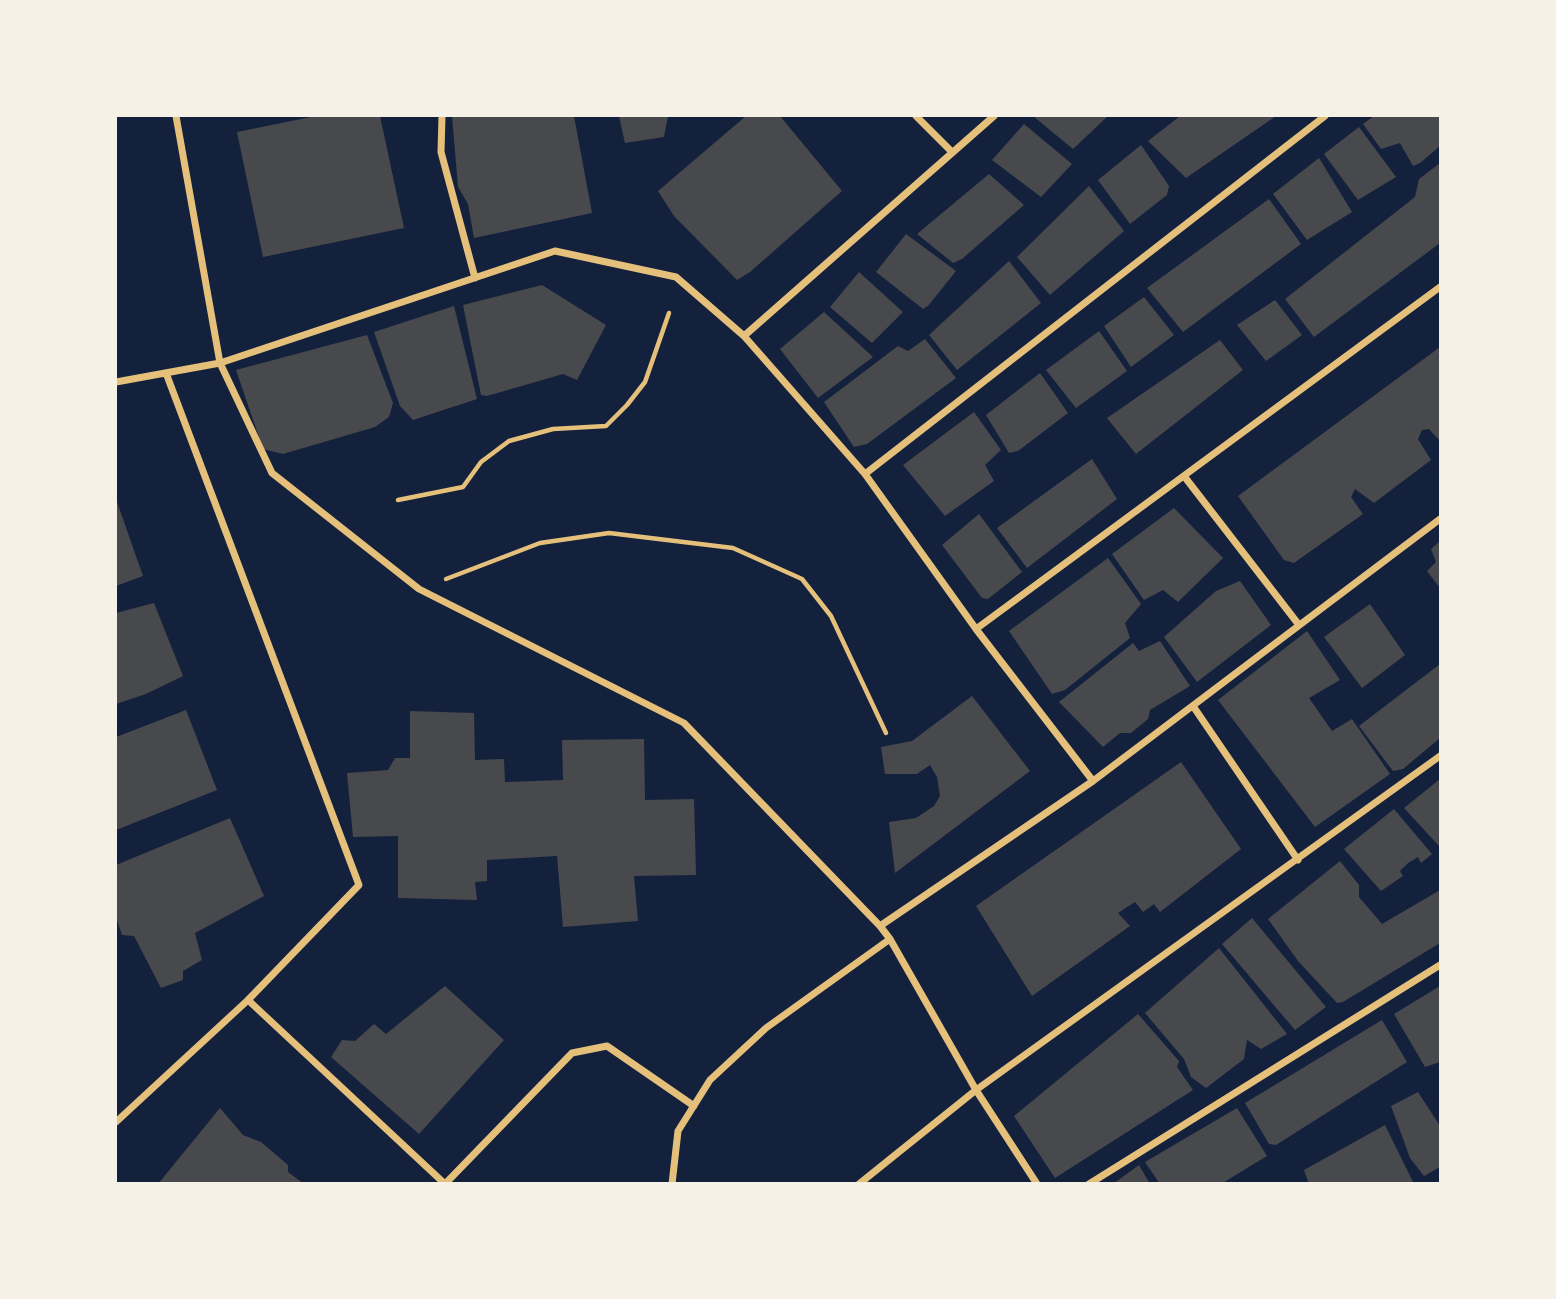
<!DOCTYPE html>
<style>
body{margin:0}
#map{position:relative;width:1556px;height:1299px;overflow:hidden;background:#14213d;font-family:"DM Sans",sans-serif}
canvas{display:block}
.frame{position:absolute;inset:0;border:117px solid #f6f1e7;pointer-events:none}
</style>
<div id="map">
<canvas width="1556" height="1299"></canvas>
<div class="frame"></div>
</div>
<script>
const ctx = document.querySelector('canvas').getContext('2d');
ctx.lineJoin = 'round';
function fillPath(path, color) { ctx.fillStyle = color; ctx.fill(path, 'evenodd'); }
const shape = rows => new Path2D(rows.map(r => 'M' + r).join(''));
function trace(path, color, width, dash) { ctx.strokeStyle = color; ctx.lineWidth = width; ctx.lineCap = dash ? 'butt' : 'round'; ctx.setLineDash(dash || []); ctx.stroke(path); }
fillPath(shape([
 [316,116,380,116,404,228,263,257,237,132],
 [452,116,574,116,592,213,474,238,468,204,458,187],
 [619,116,668,116,664,137,625,143],
 [746,116,780,116,842,191,750,272,737,280,674,216,658,191],
 [1033,116,1108,116,1073,149],
 [1180,116,1276,116,1186,178,1148,141],
 [1374,116,1440,116,1440,146,1420,163,1413,166,1400,143,1381,149,1363,124],
 [1024,124,1072,164,1041,197,992,160],
 [1359,127,1396,177,1358,200,1324,154],
 [1141,145,1169,186,1167,195,1130,224,1098,180],
 [1319,158,1352,212,1307,240,1273,194],
 [1440,163,1440,243,1314,337,1285,299,1415,197,1419,179],
 [989,174,1024,205,962,259,953,263,917,234],
 [1089,186,1124,231,1050,295,1017,257],
 [1269,199,1301,244,1183,332,1147,288],
 [906,234,956,271,928,306,923,309,876,272],
 [1009,261,1041,303,957,370,929,335],
 [859,272,903,312,872,343,830,307],
 [542,285,606,325,577,380,563,374,487,396,481,395,463,305],
 [1144,297,1174,335,1131,367,1104,326],
 [1275,300,1302,335,1266,361,1237,325],
 [454,306,477,399,413,420,400,406,374,332],
 [824,312,873,357,818,398,780,349],
 [1099,331,1127,371,1076,408,1046,370],
 [367,335,393,403,389,417,375,427,283,454,263,449,236,370],
 [925,339,956,378,867,444,854,447,824,402,898,346,908,351],
 [1220,340,1243,370,1136,454,1107,418],
 [1440,347,1440,441,1429,429,1422,430,1418,439,1431,460,1374,503,1355,489,1351,497,1363,514,1294,563,1284,560,1238,496],
 [1040,373,1068,413,1018,451,1009,453,986,415],
 [974,412,1001,450,985,465,994,481,945,516,903,465],
 [1092,459,1117,499,1027,568,997,528],
 [116,499,143,576,116,586],
 [1174,508,1223,558,1178,602,1163,590,1144,600,1112,554],
 [979,514,1022,572,988,599,982,598,942,545],
 [1440,541,1440,588,1427,571,1436,562,1431,549],
 [1108,558,1141,604,1125,623,1130,638,1065,690,1052,694,1009,631],
 [1240,581,1271,625,1197,682,1164,637,1216,591],
 [154,603,183,676,146,694,116,704,116,613],
 [1370,604,1405,655,1362,688,1324,637],
 [1307,631,1340,680,1309,698,1332,731,1352,719,1390,774,1315,827,1218,700],
 [1160,641,1190,686,1150,710,1148,719,1131,733,1120,733,1103,747,1059,702,1133,643,1139,651],
 [1440,664,1440,738,1403,769,1393,771,1359,726],
 [972,696,1030,771,895,873,889,822,916,818,934,806,940,796,937,777,930,765,917,774,885,774,881,747,912,741],
 [186,710,217,790,116,830,116,737],
 [410,711,474,713,475,760,504,759,505,782,563,780,562,740,644,739,645,800,694,799,696,875,634,876,638,921,563,927,557,856,487,860,487,881,475,882,477,900,398,898,398,836,353,837,347,773,388,770,395,758,410,758],
 [1181,762,1241,849,1160,912,1154,904,1143,912,1135,902,1118,913,1130,926,1032,996,976,906],
 [1440,779,1440,845,1439,846,1404,808],
 [1394,809,1432,854,1421,863,1418,857,1408,863,1400,871,1403,876,1381,891,1344,849],
 [230,818,264,896,195,933,202,960,183,971,183,980,161,988,134,936,122,935,116,917,116,865],
 [1340,861,1359,885,1359,897,1382,924,1440,890,1440,943,1343,1002,1337,1003,1298,961,1268,919],
 [1252,918,1326,1007,1295,1030,1222,944],
 [1219,948,1287,1034,1261,1049,1247,1040,1244,1059,1206,1088,1191,1077,1184,1059,1145,1013],
 [445,986,504,1040,419,1134,331,1057,342,1040,355,1041,374,1024,386,1034],
 [1440,986,1440,1062,1425,1067,1394,1014],
 [1138,1014,1179,1061,1177,1067,1193,1090,1055,1178,1014,1116],
 [1382,1020,1407,1062,1276,1145,1269,1144,1245,1103],
 [1418,1092,1440,1126,1440,1167,1424,1176,1410,1158,1391,1106],
 [220,1108,243,1135,261,1142,288,1165,288,1172,304,1184,158,1184],
 [1237,1108,1267,1156,1221,1184,1160,1184,1145,1162],
 [1385,1125,1414,1184,1309,1184,1304,1170],
 [1139,1165,1150,1184,1113,1184]
]), '#48494c');
trace(shape([
 [398,500,463,487,481,462,509,441,553,429,606,426,627,405,645,382,669,313],
 [446,579,540,543,609,533,733,548,802,579,831,616,886,733]
]), '#e5c07b', 4.5);
trace(shape([
 [176,116,220,363,272,473,419,589,684,723,880,926,890,939,976,1090,1037,1184],
 [442,116,441,152,475,278],
 [916,116,952,152],
 [744,336,994,116],
 [116,382,220,363,555,251,676,277,744,336,865,474,976,629,1093,781],
 [865,474,1325,116],
 [1184,476,1299,625],
 [976,629,1440,287],
 [1193,706,1298,860],
 [880,926,1093,781,1440,519],
 [248,1000,445,1184],
 [116,1122,248,1000,359,885,166,373],
 [445,1184,572,1053,607,1046,694,1106],
 [672,1184,678,1131,710,1080,766,1028,890,939],
 [859,1184,976,1090,1440,756],
 [1089,1184,1440,965]
]), '#e5c07b', 7);
</script>
